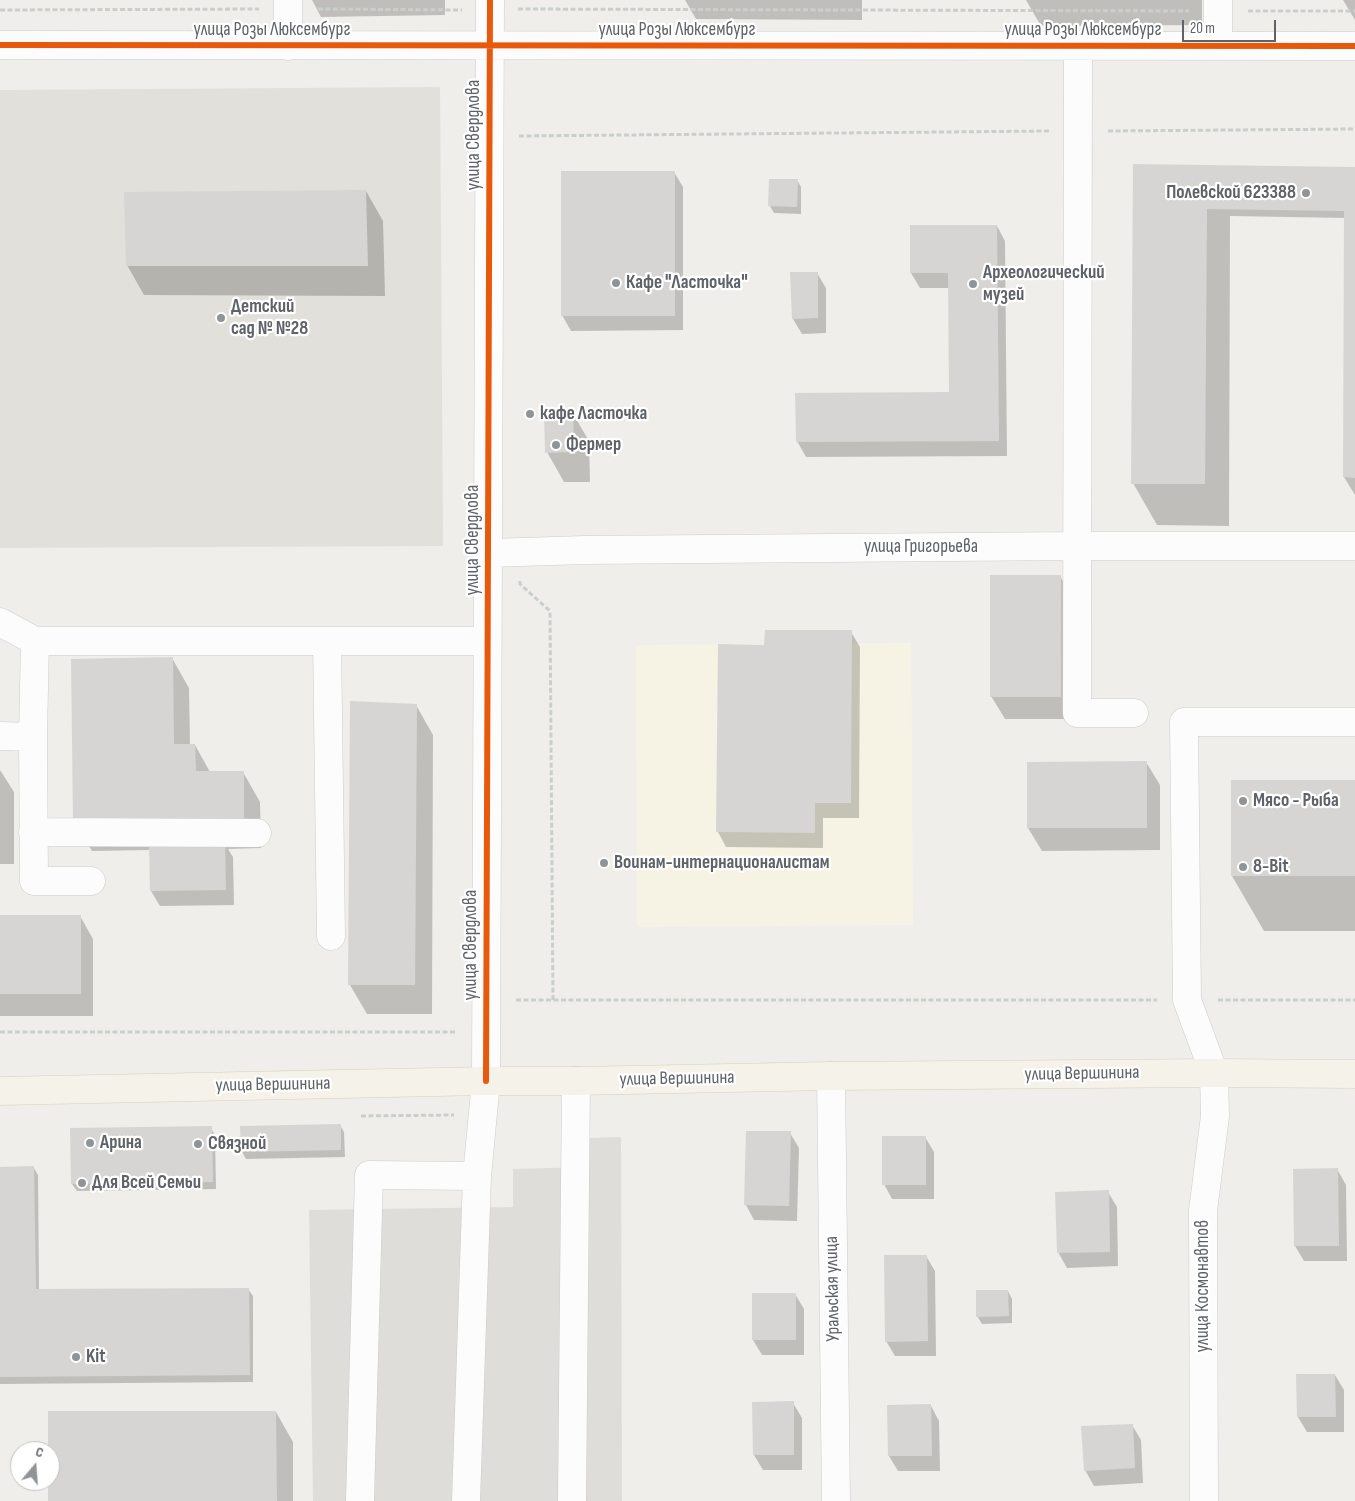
<!DOCTYPE html>
<meta charset="utf-8">
<style>
body{margin:0}
#map{position:relative;width:1355px;height:1501px;overflow:hidden;background:#efeeea;font-family:"Sofia Sans Condensed",sans-serif}
canvas{display:block}
.north{position:absolute;left:10px;top:1441px;width:50px;height:50px;box-sizing:border-box;background:#fff;border:1px solid #bfc1c3;border-radius:50%;rotate:18deg;font-size:14px;font-weight:700;line-height:20px;text-align:center;color:#5f6368}
.north::after{content:'';display:block;margin:auto;width:18px;height:22px;background:#919496;clip-path:polygon(50% 0,100% 100%,50% 72%,0 100%)}
.scale{position:absolute;left:1182px;top:20px;width:94px;height:22px;box-sizing:border-box;border:2px solid #5f6368;border-top:0;padding-left:6px;font-size:15px;line-height:18px;white-space:nowrap;color:#5f6368;-webkit-text-stroke:4px #fff;paint-order:stroke}
</style>
<div id="map">
<canvas width="1355" height="1501"></canvas>
<div class="north">С</div>
<div class="scale">20 m</div>
</div>
<script>
const ctx = document.querySelector('canvas').getContext('2d');
ctx.lineJoin = 'round';
function fillPath(path, color) { ctx.fillStyle = color; ctx.fill(path, 'evenodd'); }
const shape = rows => new Path2D(rows.map(r => 'M' + r).join(''));
function trace(path, color, width, dash) { ctx.strokeStyle = color; ctx.lineWidth = width; ctx.lineCap = dash ? 'butt' : 'round'; ctx.setLineDash(dash || []); ctx.stroke(path); }
function write(font, color, halo, rows, align = 'center') {
  ctx.font = font + ' "Sofia Sans Condensed",sans-serif'; ctx.lineWidth = 4.5; ctx.setLineDash([]); ctx.textBaseline = 'middle'; ctx.strokeStyle = halo; ctx.fillStyle = color; for (const [text, x, y, turn = 0] of rows) {
    ctx.save(); ctx.translate(x, y); ctx.rotate((+turn || 0) * Math.PI / 180); ctx.textAlign = isNaN(turn) ? turn : align; if (halo) ctx.strokeText(text, 0, 0); ctx.fillText(text, 0, 0); ctx.restore();
  }
}
fillPath(shape([
 [911,643,913,925,637,927,636,645]
]), '#f7f3e4');
fillPath(shape([
 [621,1137,622,1501,313,1501,309,1210,513,1207,513,1169,588,1167,588,1138]
]), '#dfddda');
fillPath(shape([
 [440,87,443,546,0,548,0,90]
]), '#e2e0da');
fillPath(shape([
 [312,0,445,0,445,15,321,17],
 [685,0,862,0,862,20,696,19],
 [1026,0,1202,0,1202,25,1041,26],
 [1343,0,1355,0,1355,20],
 [1134,166,1355,168,1355,495,1344,477,1346,218,1230,216,1229,526,1157,525,1133,483],
 [674,172,683,187,683,330,571,331,562,315],
 [770,180,797,180,801,187,801,214,774,213,770,206],
 [366,191,383,221,385,296,144,295,127,265],
 [997,226,1005,241,1007,456,806,457,797,441,950,393,950,288,920,288,911,273],
 [817,273,826,288,826,333,802,334,793,319],
 [572,412,589,441,590,482,564,482,547,452],
 [1060,576,1073,599,1074,719,1005,719,991,696],
 [851,632,860,647,859,818,823,818,823,848,726,847,718,832,766,646],
 [172,658,189,688,190,745,195,745,210,772,243,772,260,802,261,848,228,849,233,857,234,905,160,906,151,891,150,850,92,851,74,821],
 [416,705,433,735,432,1014,367,1014,350,985],
 [1146,762,1160,785,1160,850,1042,851,1028,828,1028,763],
 [0,770,14,792,14,864,0,864],
 [1355,781,1355,931,1264,931,1232,876],
 [0,916,80,916,93,939,93,1016,0,1016],
 [340,1125,344,1132,345,1157,246,1159,242,1152],
 [211,1128,215,1135,216,1189,77,1191,72,1184,72,1130],
 [748,1132,790,1133,799,1148,797,1221,754,1220,746,1205],
 [925,1137,934,1152,934,1199,892,1199,884,1184],
 [0,1168,34,1168,38,1175,39,1290,248,1289,253,1296,253,1382,0,1384],
 [1337,1169,1346,1185,1347,1261,1304,1261,1295,1246],
 [1108,1192,1117,1207,1118,1266,1067,1268,1058,1252],
 [926,1256,935,1271,936,1356,895,1356,886,1341],
 [1008,1291,1012,1299,1012,1323,982,1324,977,1316],
 [795,1294,804,1309,804,1355,762,1355,753,1340],
 [1335,1375,1344,1390,1344,1432,1307,1432,1298,1417],
 [793,1403,802,1418,802,1470,763,1470,754,1455],
 [931,1406,939,1421,940,1471,898,1471,889,1456],
 [276,1412,293,1442,293,1501,49,1501,49,1451],
 [1132,1425,1141,1440,1143,1483,1094,1486,1085,1470]
]), '#0003');
fillPath(shape([
 [1133,164,1355,167,1355,478,1343,477,1344,211,1207,209,1205,484,1131,484],
 [561,171,675,171,675,316,561,316],
 [769,179,798,179,797,207,768,206],
 [366,190,368,266,126,266,124,192],
 [910,225,997,225,999,441,796,442,795,393,949,392,948,273,910,273],
 [790,272,818,272,818,318,792,319],
 [573,410,574,452,545,453,544,411],
 [990,575,1061,575,1061,697,990,697],
 [765,630,852,630,851,803,815,803,815,833,716,832,718,644,764,645],
 [173,657,174,744,195,744,196,771,244,771,244,819,73,821,71,659],
 [350,701,417,704,415,985,348,985],
 [1147,761,1147,828,1027,828,1027,762],
 [1231,780,1355,780,1355,876,1231,876],
 [225,841,226,890,150,891,149,842],
 [0,915,81,915,81,994,0,994],
 [341,1124,341,1150,241,1152,240,1126],
 [212,1126,213,1182,71,1184,70,1128],
 [746,1131,791,1131,789,1206,744,1205],
 [882,1136,926,1136,926,1185,882,1185],
 [34,1166,36,1289,249,1288,250,1375,0,1377,0,1167],
 [1338,1168,1339,1246,1294,1246,1293,1169],
 [1109,1190,1110,1252,1057,1253,1055,1192],
 [884,1255,927,1255,928,1341,885,1342],
 [976,1290,1008,1290,1009,1316,976,1317],
 [752,1293,796,1293,796,1340,752,1340],
 [1296,1374,1335,1374,1336,1417,1297,1417],
 [794,1401,794,1455,753,1455,752,1402],
 [931,1404,932,1456,888,1456,887,1405],
 [48,1411,276,1411,277,1501,48,1501,48,1481,50,1481,50,1451,48,1451],
 [1133,1424,1135,1468,1084,1471,1081,1426]
]), '#d6d5d3');
const minor = shape([
 [288,0,288,46],
 [1218,0,1218,46],
 [0,45,1355,46],
 [1078,45,1077,713,1134,713],
 [488,553,585,550,1076,546,1355,546],
 [0,622,35,641,487,641],
 [327,641,331,936],
 [0,736,33,737,34,881,91,881],
 [33,737,35,641],
 [33,832,257,833],
 [831,1076,836,1501],
 [360,1501,369,1175,477,1176],
 [466,1501,477,1176,486,1081,490,0],
 [572,1501,576,1081],
 [1204,1501,1203,1211,1215,1116,1214,1073,1187,1000,1184,722,1355,722]
]);
const major = shape([
 [0,1091,486,1081,576,1081,831,1076,1214,1073,1355,1074]
]);
trace(minor, '#cbcccc', 29);
trace(major, '#d7ceb8', 29);
trace(shape([
 [318,9,462,10],
 [518,9,1189,11],
 [0,10,259,9],
 [1248,11,1355,11],
 [1108,131,1355,129],
 [519,136,1049,131],
 [520,581,520,584,550,611,553,1000],
 [516,1000,1157,1000],
 [1218,1000,1355,1000],
 [0,1032,457,1032],
 [361,1116,454,1115]
]), '#cacfcc', 3, [5, 2.5]);
trace(minor, '#fdfcfc', 28);
trace(major, '#f4f2e9', 28);
trace(shape([
 [0,45,1355,46],
 [486,1081,490,0]
]), '#e8590c', 6);
for (const [x, y, r, color] of [
 [1306,193,5,"#919496"],
 [616,283,5,"#919496"],
 [973,284,5,"#919496"],
 [221,318,5,"#919496"],
 [530,414,5,"#919496"],
 [556,445,5,"#919496"],
 [1243,801,5,"#919496"],
 [604,863,5,"#919496"],
 [1243,867,5,"#919496"],
 [90,1143,5,"#919496"],
 [198,1144,5,"#919496"],
 [82,1183,5,"#919496"],
 [76,1357,5,"#919496"]
]) { const dot = new Path2D(); dot.arc(x, y, r, 0, 2 * Math.PI); ctx.fillStyle = color; ctx.fill(dot); trace(dot, '#fff', 2); }
write('19px', '#5f6368', '#fff', [
 ["улица Розы Люксембург",272,30],
 ["улица Розы Люксембург",677,30],
 ["улица Розы Люксембург",1083,30],
 ["улица Свердлова",474,135,-90],
 ["улица Свердлова",473,540,-90],
 ["улица Григорьева",921,547],
 ["улица Свердлова",471,945,-90],
 ["улица Вершинина",1082,1074,-1],
 ["улица Вершинина",677,1079,-1],
 ["улица Вершинина",273,1085,-1],
 ["улица Космонавтов",1203,1286,-90],
 ["Уральская улица",833,1289,-91]
]);
write('bold 19px', '#5f6368', '#fff', [
 ["Полевской 623388",1296,193,"right"],
 ["Археологический",983,273],
 ["музей",983,295],
 ["Кафе \"Ласточка\"",626,283],
 ["Детский",231,307],
 ["сад № №28",231,329],
 ["кафе Ласточка",540,414],
 ["Фермер",566,445],
 ["Мясо - Рыба",1253,801],
 ["Воинам-интернационалистам",614,863],
 ["8-Bit",1253,867],
 ["Арина",100,1143],
 ["Связной",208,1144],
 ["Для Всей Семьи",92,1183],
 ["Kit",86,1357]
], 'left');
</script>
